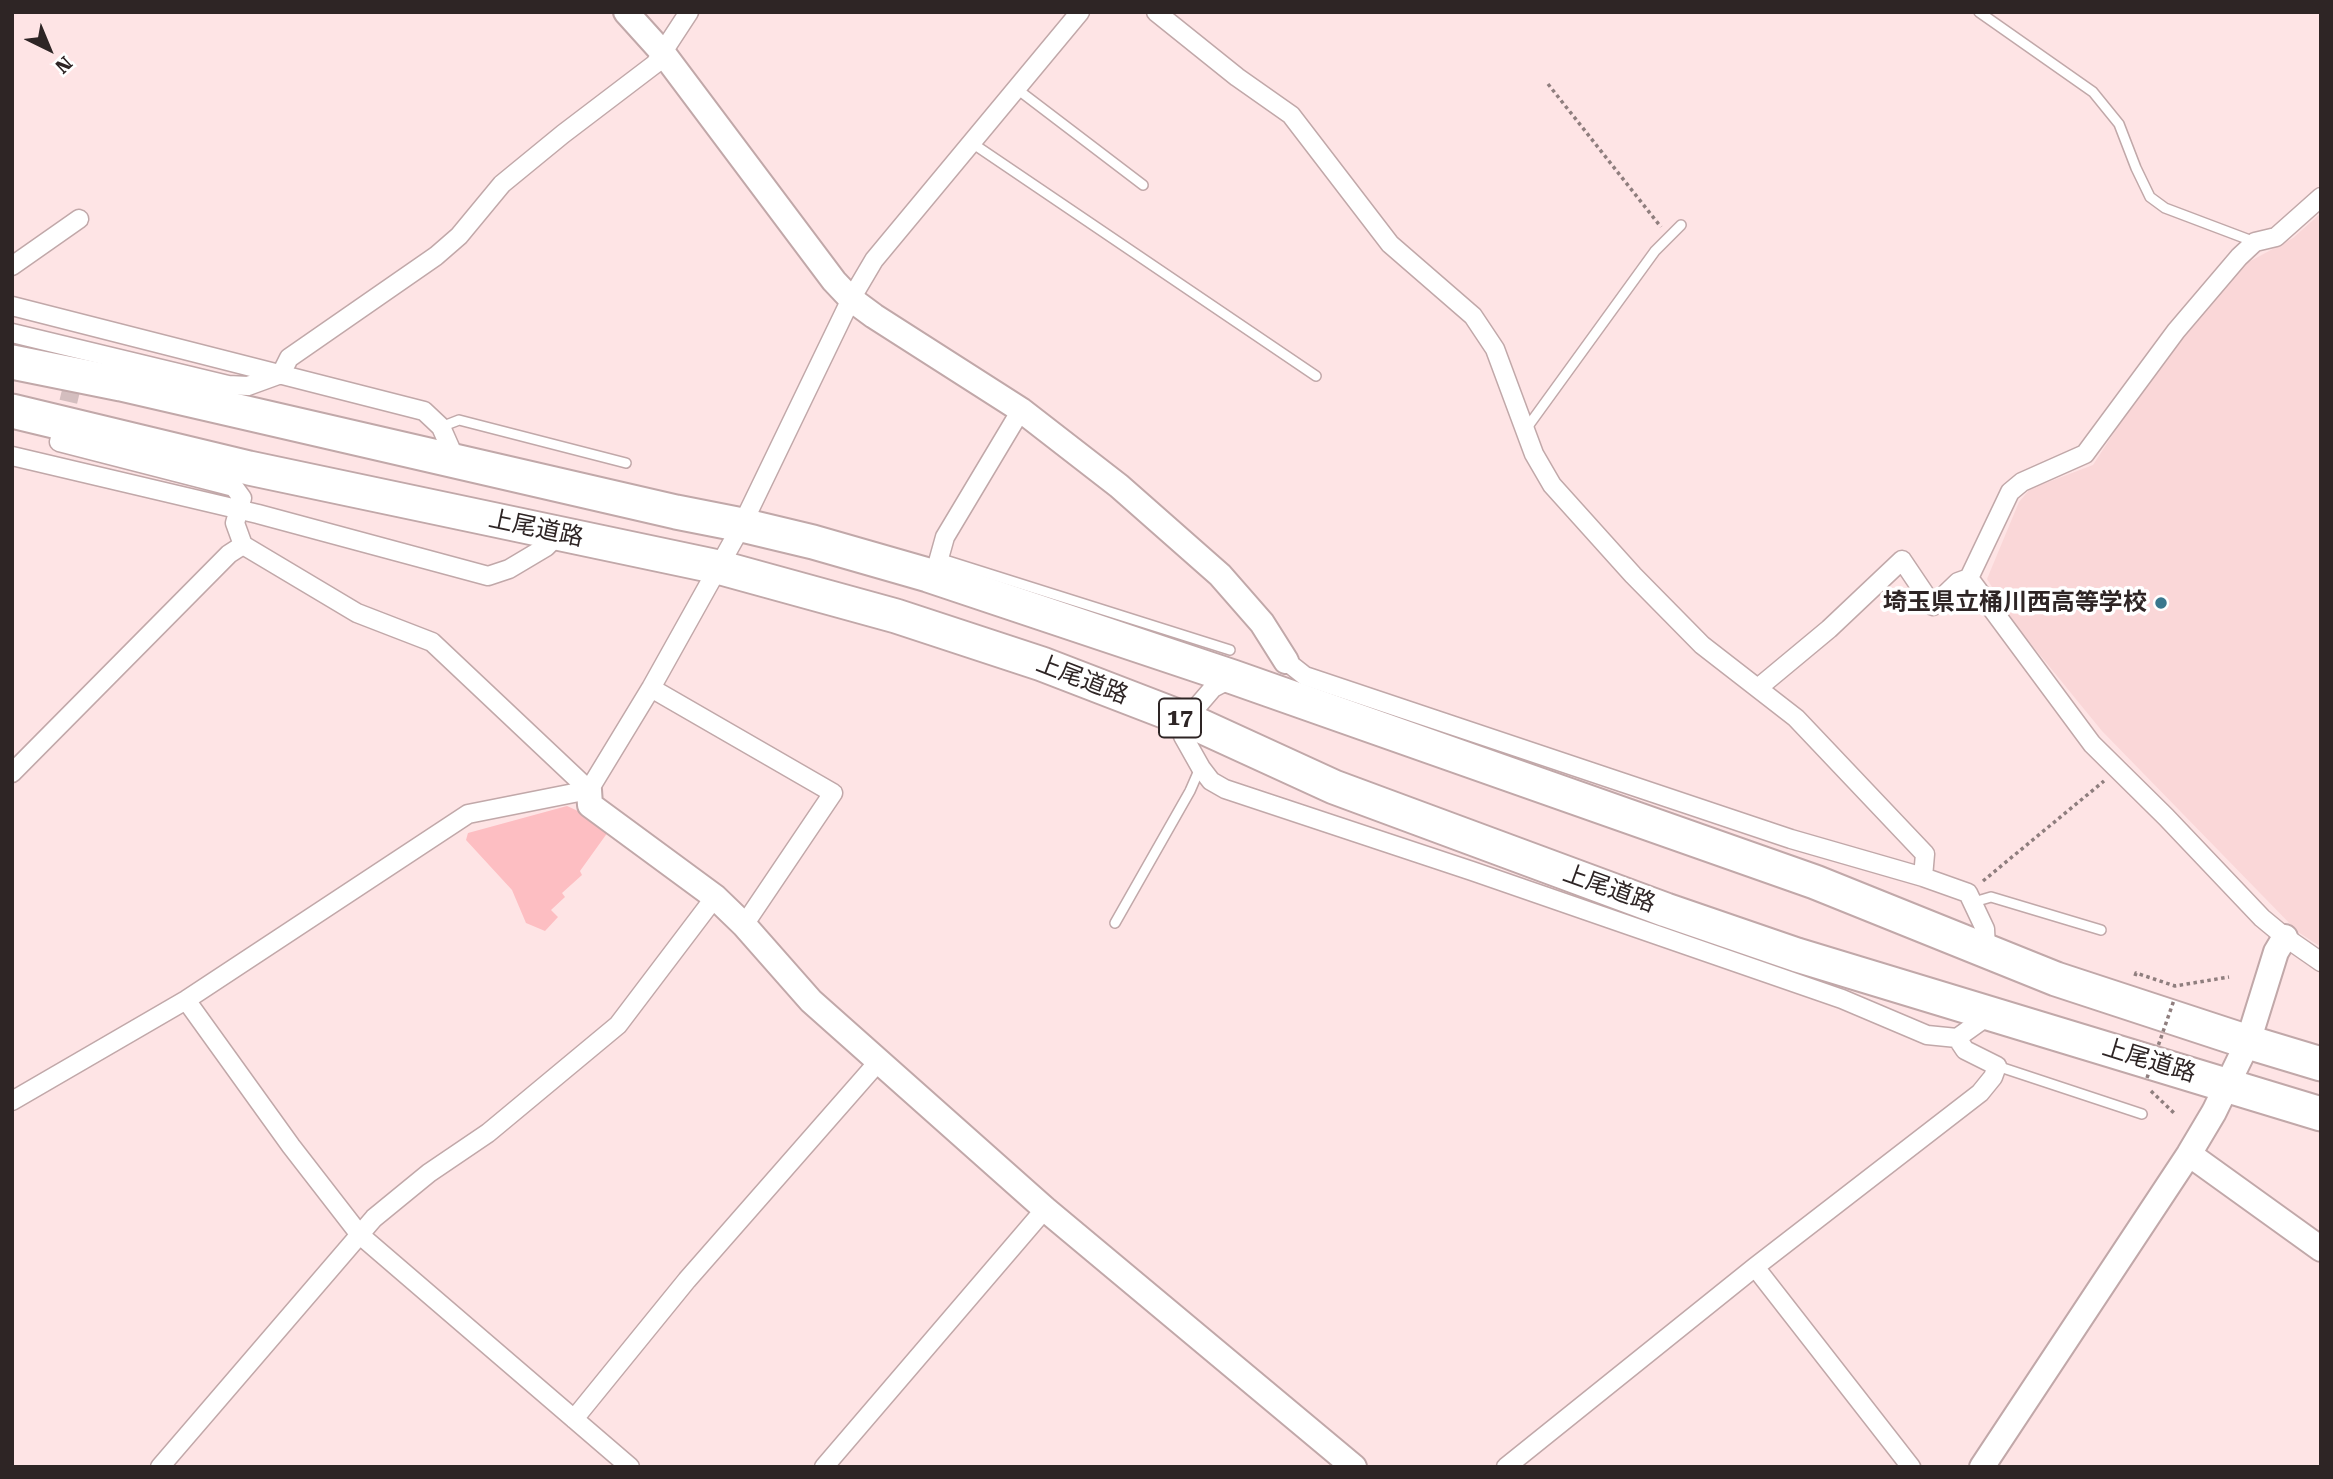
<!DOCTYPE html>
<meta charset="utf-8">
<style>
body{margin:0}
#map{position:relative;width:2333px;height:1479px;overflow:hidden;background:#fee4e5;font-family:"Roboto Serif",serif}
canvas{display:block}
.frame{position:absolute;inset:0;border:14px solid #2e2525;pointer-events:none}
.north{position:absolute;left:14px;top:14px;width:70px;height:70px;-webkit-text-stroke:5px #fff;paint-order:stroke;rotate:137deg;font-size:19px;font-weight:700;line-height:28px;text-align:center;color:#2e2525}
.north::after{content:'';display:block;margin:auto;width:24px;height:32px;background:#2e2525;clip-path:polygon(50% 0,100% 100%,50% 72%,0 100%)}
</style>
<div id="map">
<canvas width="2333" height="1479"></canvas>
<div class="frame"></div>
<div class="north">N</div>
</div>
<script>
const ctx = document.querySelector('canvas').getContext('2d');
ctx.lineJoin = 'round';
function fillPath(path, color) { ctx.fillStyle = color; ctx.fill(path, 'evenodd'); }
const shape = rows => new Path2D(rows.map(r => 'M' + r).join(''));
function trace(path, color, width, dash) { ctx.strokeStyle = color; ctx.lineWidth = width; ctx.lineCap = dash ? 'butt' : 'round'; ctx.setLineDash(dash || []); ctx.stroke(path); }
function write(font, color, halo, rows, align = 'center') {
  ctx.font = font + ' "Roboto Serif","Noto Sans JP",serif'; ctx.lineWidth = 7; ctx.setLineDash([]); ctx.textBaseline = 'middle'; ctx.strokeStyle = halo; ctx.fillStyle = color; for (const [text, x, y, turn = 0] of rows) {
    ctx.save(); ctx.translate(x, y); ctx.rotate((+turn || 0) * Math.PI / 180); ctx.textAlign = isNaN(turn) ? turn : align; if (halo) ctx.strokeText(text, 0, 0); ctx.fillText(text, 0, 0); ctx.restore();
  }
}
fillPath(shape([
 [2321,213,2321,947,2298,932,2102,731,2017,627,1987,579,2019,502,2030,489,2093,465,2146,383,2245,264,2293,238]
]), '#fad7d8');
fillPath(shape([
 [567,806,578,811,608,832,580,871,582,875,562,893,565,897,551,910,558,917,545,931,526,923,512,890,466,840,468,833]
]), '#fdbec2');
trace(shape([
 [62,428,76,370]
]), '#d4bebf', 18, [18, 9]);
const lane = shape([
 [1979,12,2093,92,2119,124,2136,168,2150,197,2165,208,2255,242],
 [1017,89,1143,185],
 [972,143,1316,376],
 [441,427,459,420,626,463],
 [1526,429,1655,251,1681,225],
 [938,562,945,560,1230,650],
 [1974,902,1991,897,2101,930],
 [1115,923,1190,791,1200,768],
 [1997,1066,2142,1114]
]);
const street = shape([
 [1156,12,1237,77,1291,115,1390,244,1473,316,1495,349,1534,454,1552,485,1633,575,1702,645,1796,718,1925,854,1923,877],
 [2321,197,2276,237,2255,242,2239,257,2176,331,2085,454,2022,482,2010,492,1969,578,2092,744,2166,817,2262,918,2285,937,2321,962],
 [12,266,79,219],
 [12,306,424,411,441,427,456,461],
 [12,333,228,385,248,386,281,374,289,358,436,256,459,236,502,184,563,134,655,64,689,12],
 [61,434,59,442,234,487,242,498,235,523,243,545,357,613,432,642,589,790],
 [12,456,258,514,488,576,509,569,546,547,552,541,555,533],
 [938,562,945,537,1021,410],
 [1286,661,1305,676,1791,839,1923,877,1968,893,1985,929,1986,949],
 [1232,678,1213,688,1195,709,1186,720,1183,736,1201,768,1211,781,1225,789,1472,871,1842,999,1927,1035,1957,1038,1992,1013],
 [651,688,833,793,744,925],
 [1758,688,1829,629,1902,560,1933,606,1958,582,1969,578],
 [12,773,229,554,243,545],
 [186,1000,291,1146,360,1235,630,1467],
 [12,1101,186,1000,468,814,589,790,651,688,742,525,851,299,874,260,1080,12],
 [1755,1267,1911,1467],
 [574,1419,687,1280,879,1061],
 [160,1467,374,1218,429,1173,488,1133,618,1025,715,897],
 [824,1467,1045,1209],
 [1506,1467,1755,1267,1980,1093,1993,1077,1997,1066,1965,1050,1957,1038]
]);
const secondary = shape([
 [626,12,663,53,834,281,851,299,874,316,1021,410,1119,486,1220,575,1262,623,1286,661],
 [589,790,590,805,715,897,744,925,811,1001,1045,1209,1354,1467],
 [2189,1154,2321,1249],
 [1982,1467,2189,1154,2214,1112,2248,1042,2276,952,2285,937]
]);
const highway = shape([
 [12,362,121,384,676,512,742,525,813,542,928,575,1233,677,1815,882,2056,979,2248,1042,2321,1064],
 [12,411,249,468,718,567,896,616,1042,664,1190,721,1334,787,1666,910,1797,955,2321,1114]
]);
trace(lane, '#c1a8a9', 12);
trace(street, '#c1a8a9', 21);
trace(secondary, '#c1a8a9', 28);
trace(highway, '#c1a8a9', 37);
trace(shape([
 [1548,84,1661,227],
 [1983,881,2104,781],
 [2135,976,2136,973,2175,986,2229,977],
 [2151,1091,2175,1114]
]), '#8f7e7e', 3.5, [3.5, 3.5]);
trace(lane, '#fff', 9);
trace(street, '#fff', 18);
trace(secondary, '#fff', 24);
trace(highway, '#fff', 33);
trace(shape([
 [2147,1078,2174,1000]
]), '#8f7e7e', 3.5, [3.5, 3.5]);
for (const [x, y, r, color] of [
 [2161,603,7,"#3a778d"]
]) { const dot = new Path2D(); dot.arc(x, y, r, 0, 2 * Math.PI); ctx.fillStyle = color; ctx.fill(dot); trace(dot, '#fff', 2.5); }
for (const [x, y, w] of [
 [1180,718,42]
]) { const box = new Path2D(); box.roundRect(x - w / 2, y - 19.5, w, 39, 5); ctx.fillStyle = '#fff'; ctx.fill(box); trace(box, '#2e2525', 2); }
write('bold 23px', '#2e2525', null, [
 ["17",1180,718]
]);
write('24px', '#2e2525', '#fff', [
 ["上尾道路",536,529,12],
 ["上尾道路",1082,680,21],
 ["上尾道路",1609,889,20],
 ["上尾道路",2149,1061,17]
]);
write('bold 24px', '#2e2525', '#fff', [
 ["埼玉県立桶川西高等学校",2147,603]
], 'right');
</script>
